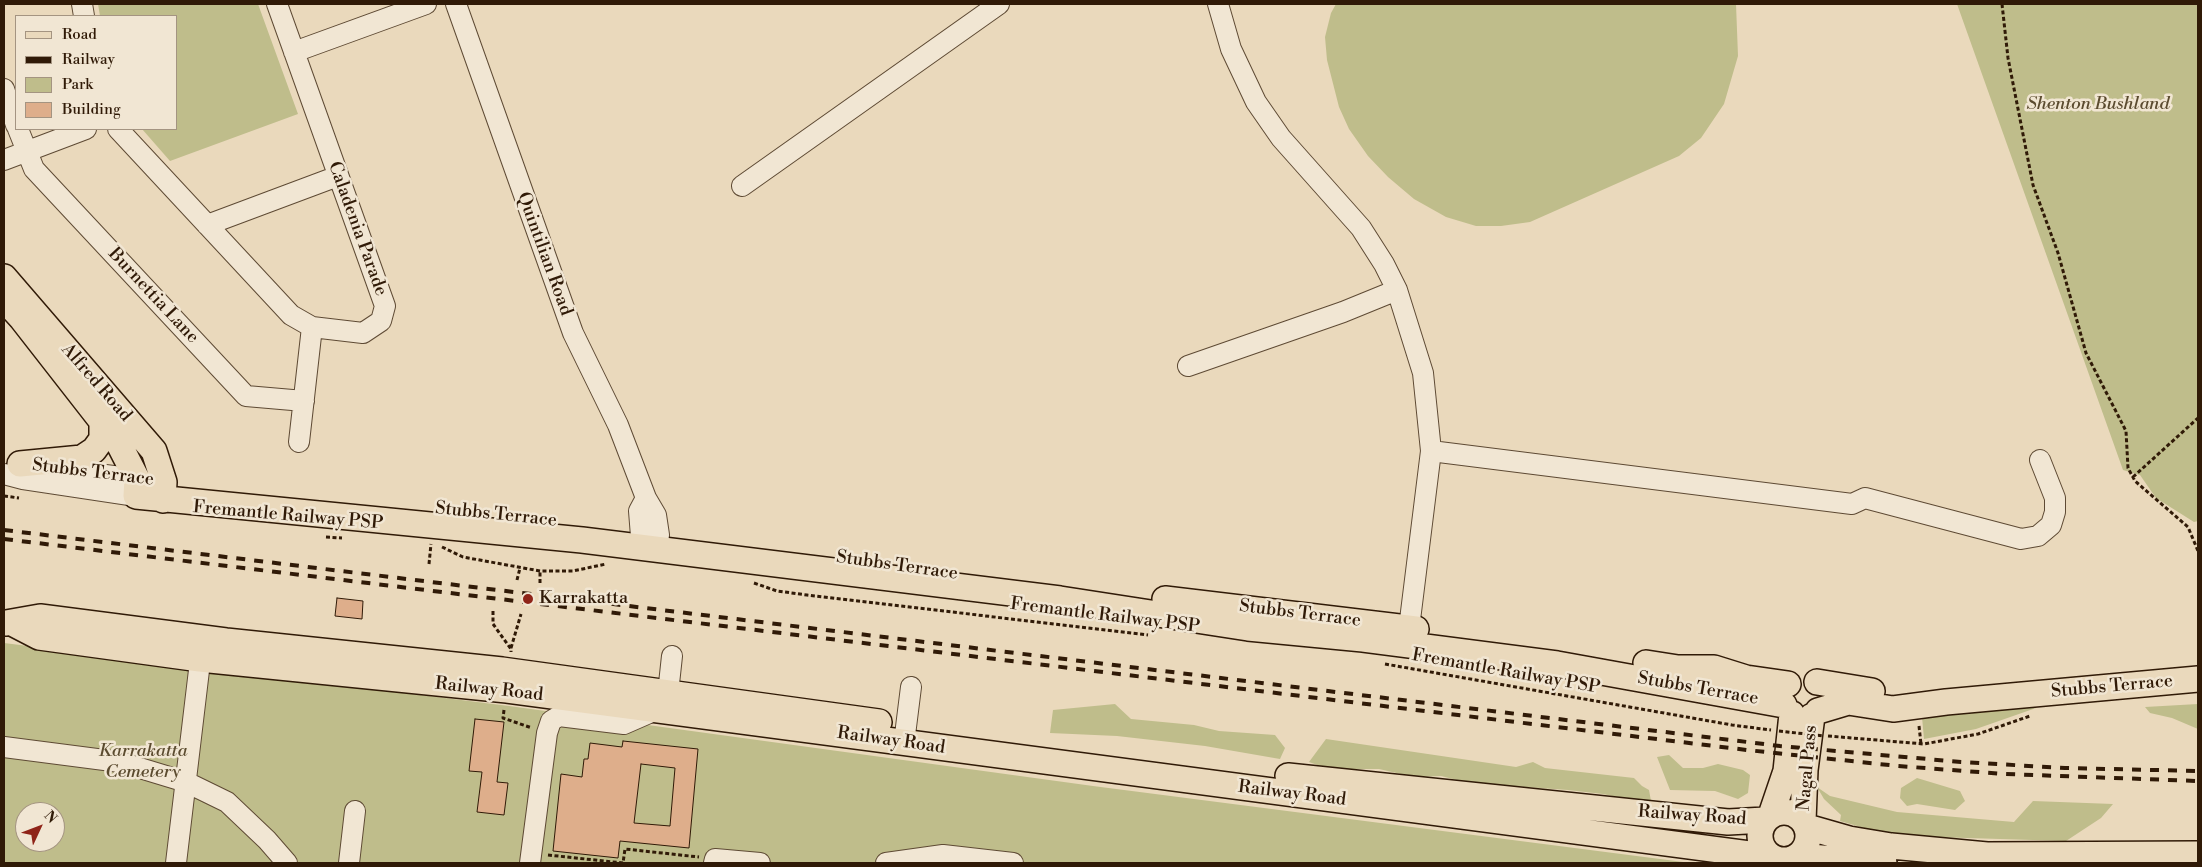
<!DOCTYPE html>
<style>
body{margin:0}
#map{position:relative;width:2202px;height:867px;overflow:hidden;background:#ead9bc;font-family:"Libre Bodoni",serif}
canvas{display:block}
.frame{position:absolute;inset:0;border:5px solid #301a07;pointer-events:none}
.legend{position:absolute;left:15px;top:15px;width:162px;height:115px;box-sizing:border-box;background:#f1e6d3;border:1px solid #a49481;margin:0;padding:6px 9px;list-style:none;font-size:15px;color:#301a07}
.legend li{display:flex;align-items:center;gap:10px;height:25px}
.legend b{width:25px;border:1px solid #a49481}
.north{position:absolute;left:15px;top:802px;width:50px;height:50px;box-sizing:border-box;background:#f1e6d3;border:1px solid #a49481;border-radius:50%;rotate:47deg;font-size:14px;font-weight:700;line-height:20px;text-align:center;color:#301a07}
.north::after{content:'';display:block;margin:auto;width:18px;height:22px;background:#8f2418;clip-path:polygon(50% 0,100% 100%,50% 72%,0 100%)}
</style>
<div id="map">
<canvas width="2202" height="867"></canvas>
<div class="frame"></div>
<ul class="legend">
<li><b style="height:6px;background:#ead9bc"></b>Road</li>
<li><b style="height:6px;background:#301a07"></b>Railway</li>
<li><b style="height:14px;background:#bfbd8b"></b>Park</li>
<li><b style="height:14px;background:#deae8b"></b>Building</li>
</ul>
<div class="north">N</div>
</div>
<script>
const ctx = document.querySelector('canvas').getContext('2d');
ctx.lineJoin = 'round';
function fillPath(path, color) { ctx.fillStyle = color; ctx.fill(path, 'evenodd'); }
const shape = rows => new Path2D(rows.map(r => 'M' + r).join(''));
function trace(path, color, width, dash) { ctx.strokeStyle = color; ctx.lineWidth = width; ctx.lineCap = dash ? 'butt' : 'round'; ctx.setLineDash(dash || []); ctx.stroke(path); }
function write(font, color, halo, rows, align = 'center') {
  ctx.font = font + ' "Libre Bodoni",serif'; ctx.lineWidth = 5; ctx.setLineDash([]); ctx.textBaseline = 'middle'; ctx.strokeStyle = halo; ctx.fillStyle = color; for (const [text, x, y, turn = 0] of rows) {
    ctx.save(); ctx.translate(x, y); ctx.rotate((+turn || 0) * Math.PI / 180); ctx.textAlign = isNaN(turn) ? turn : align; if (halo) ctx.strokeText(text, 0, 0); ctx.fillText(text, 0, 0); ctx.restore();
  }
}
fillPath(shape([
 [98,4,258,4,298,114,170,161,142,129,176,129,176,16,100,16],
 [1336,4,1736,4,1738,56,1724,104,1701,138,1679,156,1530,222,1501,226,1476,226,1446,217,1414,199,1388,177,1368,156,1349,129,1339,107,1327,60,1325,37,1331,13],
 [1957,4,2198,4,2198,521,2194,522,2156,498,2140,475,2123,470],
 [4,643,509,706,1093,786,1691,863,4,863],
 [25,812,55,812,55,842,25,842],
 [1115,704,1131,719,1194,725,1219,731,1275,735,1285,748,1280,759,1205,746,1117,736,1050,733,1053,710],
 [2036,704,2036,708,1976,729,1924,739,1922,717],
 [2198,704,2198,729,2172,718,2150,713,2145,707],
 [1326,739,1516,767,1533,762,1545,768,1634,778,1642,786,1649,790,1651,801,1635,801,1603,794,1568,790,1469,783,1441,776,1414,777,1379,769,1329,769,1309,762],
 [1669,755,1683,768,1703,768,1718,764,1743,770,1750,775,1748,793,1738,799,1715,791,1670,790,1657,757],
 [1917,778,1960,791,1965,801,1955,810,1917,804,1907,806,1900,798,1901,788],
 [1817,787,1830,796,1897,812,2014,822,2033,801,2113,804,2101,818,2066,841,1934,837,1878,832,1840,821,1841,815,1824,799]
]), '#bfbd8b');
const building = shape([
 [337,598,363,601,362,619,335,616,337,598],
 [475,719,504,722,497,782,508,783,504,815,477,812,482,772,469,771,475,719],
 [623,741,698,749,689,848,620,841,618,858,553,851,561,774,582,777,584,759,588,759,590,743,622,747,623,741],
 [641,764,675,768,670,826,634,823,641,764]
]);
fillPath(building, '#deae8b');
trace(building, '#301a07', 1);
const minor = shape([
 [82,4,84,16],
 [456,4,573,333,618,425,646,498,656,515,659,535,656,550],
 [1218,4,1231,49,1256,102,1281,138,1361,228,1384,264,1397,290,1423,373,1431,451,1409,628],
 [294,52,426,4],
 [4,89,16,125],
 [18,129,34,169,246,396,304,401],
 [118,129,291,315,312,327,363,333,381,321,385,306,277,4],
 [4,160,86,129],
 [742,186,999,4],
 [207,225,338,176],
 [1188,366,1343,312,1397,290],
 [299,442,312,327],
 [1431,451,1852,504,1865,498,2021,539,2038,536,2051,525,2055,512,2055,498,2040,460],
 [50,468,137,479],
 [4,474,23,479,136,496],
 [642,549,639,511,646,498],
 [668,693,672,656],
 [904,743,911,687],
 [4,747,120,762,186,782,227,802,267,840,287,863],
 [176,863,202,645],
 [349,863,355,811],
 [530,863,547,733,551,721,559,716,624,724,656,710],
 [714,863,715,859,760,863],
 [886,863,943,855,1013,863]
]);
const major = shape([
 [4,277,154,451,164,482,163,500],
 [4,299,22,319,118,442,137,479,136,496,582,540,1060,599,1248,628,1363,639,1557,664,1784,705],
 [20,464,82,458,94,450,102,439,102,422],
 [1165,599,1416,629],
 [6,623,40,617,226,641,502,670,879,722],
 [12,623,39,637,200,659,507,690,1772,857],
 [1646,663,1678,668,1714,668,1746,678,1788,684],
 [1817,682,1872,691],
 [1818,711,1848,702,1893,709,1946,702,2198,679],
 [1288,776,1728,822,1765,820],
 '1760 836a24 24 0 1 1 48 0a24 24 0 1 1-48 0Z',
 [1771,815,1786,771,1792,714],
 [1803,821,1805,770,1812,716],
 [1807,827,1849,839,1891,846,1987,855,2198,854],
 [1797,856,1884,863]
]);
trace(minor, '#5e4a34', 22);
trace(major, '#301a07', 28);
trace(shape([
 [2002,4,2008,58,2033,185,2058,253,2086,353,2126,431,2128,468,2135,481,2188,527,2198,551],
 [2133,477,2198,418],
 [4,496,19,498],
 [326,537,342,538],
 [442,547,463,557,540,571,573,571,606,564],
 [429,564,431,544],
 [517,580,520,568],
 [540,583,540,571],
 [754,583,777,591,807,595,1148,635],
 [493,611,493,624,511,649,511,652],
 [511,648,521,614],
 [1385,664,1732,725,1771,730],
 [504,710,503,718,532,728],
 [1919,726,1921,744],
 [1828,736,1924,744,1978,734,2030,716],
 [548,855,623,863,625,849,699,857]
]), '#301a07', 3, [4, 2.5]);
trace(minor, '#f1e6d3', 20);
trace(major, '#ead9bc', 25);
trace(shape([
 [4,530,1780,746,1961,762,2065,768,2198,771],
 [4,539,1747,750,1898,766,2005,774,2198,781]
]), '#301a07', 4, [9, 9]);
trace(shape([
 [1779,731,1824,736]
]), '#301a07', 3, [4, 2.5]);
for (const [x, y, r, color] of [
 [528,599,6,"#8f2418"]
]) { const dot = new Path2D(); dot.arc(x, y, r, 0, 2 * Math.PI); ctx.fillStyle = color; ctx.fill(dot); trace(dot, '#f1e6d3', 2); }
write('italic 18px', '#5b4b2f', '#f1e6d3', [
 ["Shenton Bushland",2098,105],
 ["Karrakatta",143,752],
 ["Cemetery",143,773]
]);
write('18px', '#301a07', '#f1e6d3', [
 ["Caladenia Parade",357,229,70],
 ["Quintilian Road",544,254,70],
 ["Burnettia Lane",153,296,47],
 ["Alfred Road",96,383,49],
 ["Stubbs Terrace",93,473,7],
 ["Stubbs Terrace",496,515,6],
 ["Fremantle Railway PSP",288,516,5],
 ["Stubbs Terrace",897,566,8],
 ["Stubbs Terrace",1300,614,7],
 ["Fremantle Railway PSP",1105,616,7],
 ["Fremantle Railway PSP",1506,672,10],
 ["Stubbs Terrace",2112,687,-5],
 ["Stubbs Terrace",1698,689,10],
 ["Railway Road",489,690,6],
 ["Railway Road",891,741,8],
 ["Nagal Pass",1808,768,-85],
 ["Railway Road",1292,794,7],
 ["Railway Road",1692,816,4]
]);
write('18px', '#301a07', '#f1e6d3', [
 ["Karrakatta",539,599]
], 'left');
</script>
